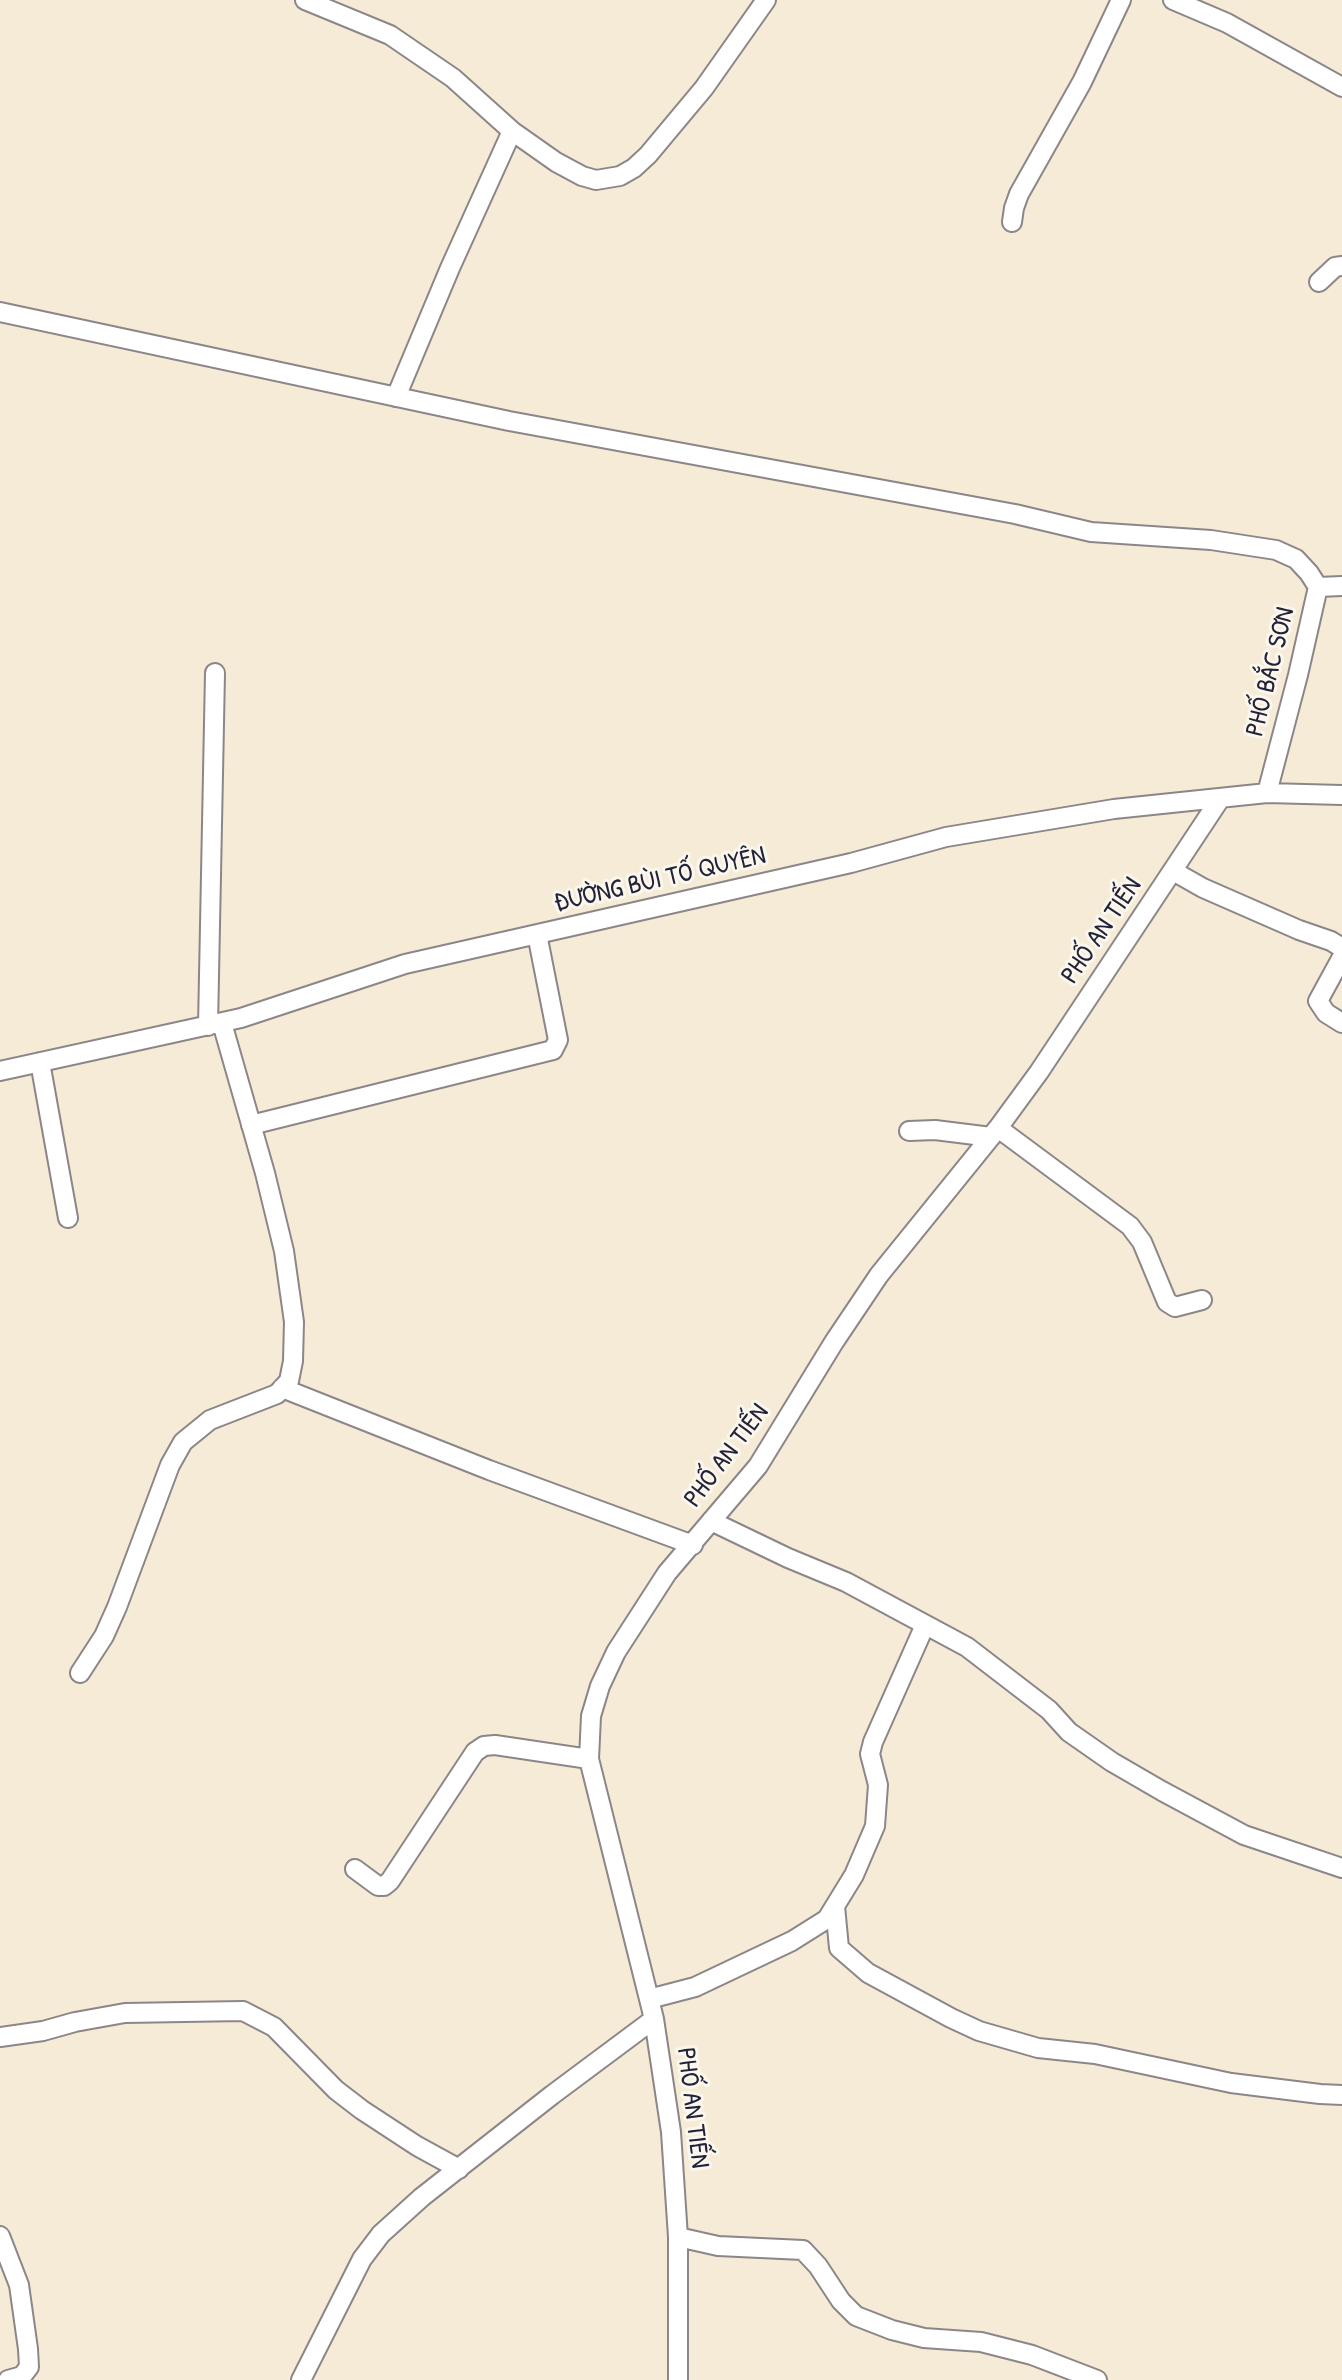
<!DOCTYPE html>
<meta charset="utf-8">
<style>
body{margin:0}
canvas{display:block;background:#f5ebd6}
</style>
<canvas width="1342" height="2380"></canvas>
<script>
const ctx = document.querySelector('canvas').getContext('2d');
ctx.lineJoin = 'round';
const shape = rows => new Path2D(rows.map(r => 'M' + r).join(''));
function trace(path, color, width, dash) { ctx.strokeStyle = color; ctx.lineWidth = width; ctx.lineCap = dash ? 'butt' : 'round'; ctx.setLineDash(dash || []); ctx.stroke(path); }
function write(font, color, halo, rows, align = 'center') {
  ctx.font = font + ' "Patrick Hand",sans-serif'; ctx.lineWidth = 6; ctx.setLineDash([]); ctx.textBaseline = 'middle'; ctx.strokeStyle = halo; ctx.fillStyle = color; for (const [text, x, y, turn = 0] of rows) {
    ctx.save(); ctx.translate(x, y); ctx.rotate((+turn || 0) * Math.PI / 180); ctx.textAlign = isNaN(turn) ? turn : align; if (halo) ctx.strokeText(text, 0, 0); ctx.fillText(text, 0, 0); ctx.restore();
  }
}
const street = shape([
 [305,0,390,35,453,78,512,131,556,162,582,176,596,180,620,176,634,168,648,155,704,88,766,0],
 [1173,0,1227,23,1342,87],
 [1012,222,1014,208,1019,194,1082,82,1121,0],
 [1319,282,1335,267,1342,266],
 [0,312,509,421,1015,514,1091,532,1211,540,1276,550,1296,559,1309,573,1318,587],
 [396,397,450,268,512,131],
 [1318,587,1342,586],
 [1267,793,1298,675,1318,587],
 [1173,871,1203,888,1299,930,1331,941,1342,948],
 [1342,957,1318,1001,1326,1013,1342,1023],
 [208,1026,215,673],
 [40,1062,68,1218],
 [0,1071,241,1018,405,964,851,863,946,837,1114,809,1267,793,1342,795],
 [251,1125,553,1050,558,1040,537,934],
 [998,1128,1130,1226,1142,1242,1167,1302,1175,1307,1202,1300],
 [909,1131,935,1130,991,1137],
 [282,1388,489,1470,693,1545],
 [711,1521,788,1558,846,1582,967,1647,1049,1710,1069,1732,1112,1762,1162,1791,1244,1835,1342,1868],
 [80,1673,104,1636,117,1607,170,1465,183,1442,210,1420,277,1394,289,1381,293,1361,294,1322,284,1251,265,1173,222,1023],
 [355,1869,378,1886,384,1886,390,1881,475,1752,484,1746,495,1745,589,1759],
 [835,1906,839,1948,868,1973,951,2018,979,2031,1038,2048,1095,2054,1231,2083,1320,2094,1342,2095],
 [649,1999,695,1987,792,1941,827,1919,854,1875,875,1826,878,1785,870,1754,873,1742,925,1625],
 [0,2037,43,2031,75,2022,125,2013,243,2011,274,2027,336,2090,362,2110,417,2146,459,2169],
 [0,2236,19,2285,28,2349,29,2367,22,2376,8,2380],
 [678,2237,718,2246,803,2250,818,2266,841,2301,856,2316,892,2330,924,2338,981,2342,1032,2355,1097,2380],
 [301,2380,362,2259,381,2234,422,2197,552,2095,654,2019],
 [678,2380,678,2237,671,2132,654,2019,589,1759,591,1716,600,1686,616,1652,667,1573,758,1466,834,1342,879,1275,998,1128,1039,1072,1220,799]
]);
trace(street, '#8c8688', 22);
trace(street, '#fff', 18);
write('26px', '#22223b', '#fbf7ec', [
 ["PHỐ BẮC SƠN",1271,672,-76],
 ["ĐƯỜNG BÙI TỐ QUYÊN",660,880,-13],
 ["PHỐ AN TIẾN",1102,931,-56],
 ["PHỐ AN TIẾN",727,1456,-53],
 ["PHỐ AN TIẾN",692,2108,83]
]);
</script>
